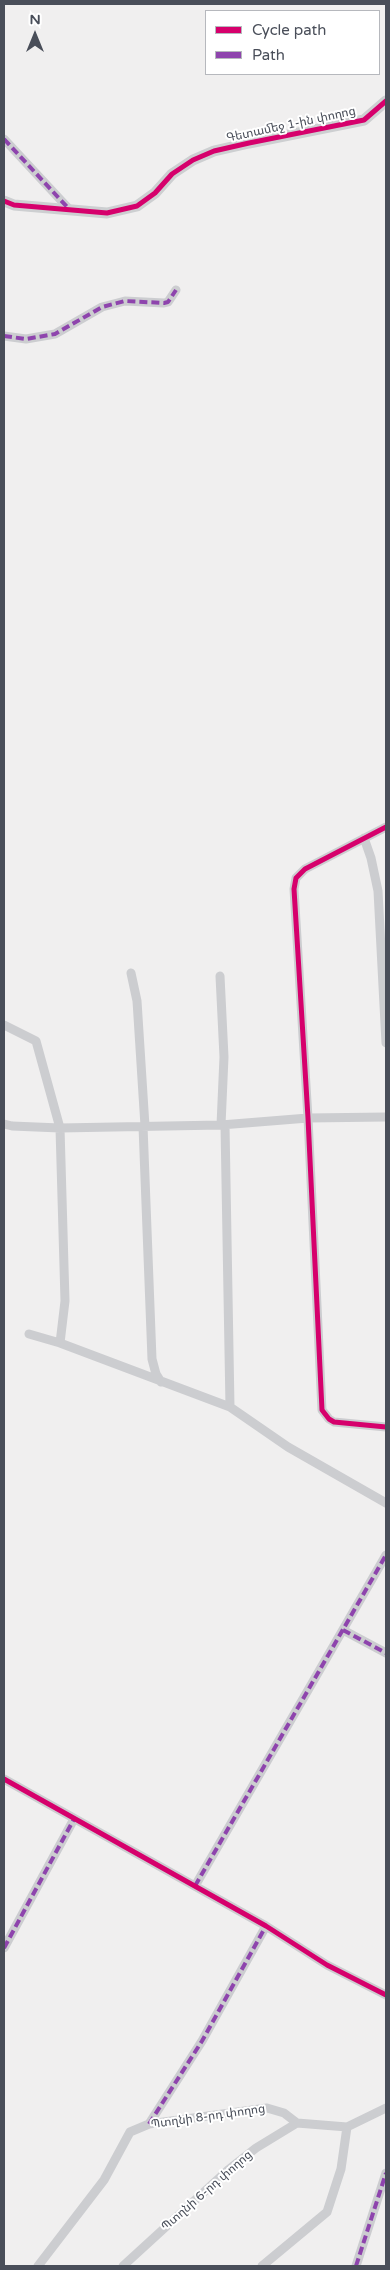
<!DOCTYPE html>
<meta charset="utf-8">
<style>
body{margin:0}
#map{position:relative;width:390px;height:2270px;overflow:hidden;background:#f0efef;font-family:"Varela Round",sans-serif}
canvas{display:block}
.frame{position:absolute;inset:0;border:5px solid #494e59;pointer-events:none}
.legend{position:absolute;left:205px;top:10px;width:175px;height:65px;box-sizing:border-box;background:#fff;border:1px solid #b6b8bd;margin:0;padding:6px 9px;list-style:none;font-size:15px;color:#494e59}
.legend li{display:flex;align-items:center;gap:10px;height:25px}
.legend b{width:25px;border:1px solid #b6b8bd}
.north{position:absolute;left:10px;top:10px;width:50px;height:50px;-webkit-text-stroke:4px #fff;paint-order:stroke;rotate:0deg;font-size:14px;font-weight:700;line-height:20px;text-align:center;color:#494e59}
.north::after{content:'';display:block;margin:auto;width:18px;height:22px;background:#494e59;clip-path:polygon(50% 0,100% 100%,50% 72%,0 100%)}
</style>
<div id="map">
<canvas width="390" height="2270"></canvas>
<div class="frame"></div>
<ul class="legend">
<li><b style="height:6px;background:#d6006c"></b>Cycle path</li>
<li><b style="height:6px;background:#8e44ad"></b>Path</li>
</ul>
<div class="north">N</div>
</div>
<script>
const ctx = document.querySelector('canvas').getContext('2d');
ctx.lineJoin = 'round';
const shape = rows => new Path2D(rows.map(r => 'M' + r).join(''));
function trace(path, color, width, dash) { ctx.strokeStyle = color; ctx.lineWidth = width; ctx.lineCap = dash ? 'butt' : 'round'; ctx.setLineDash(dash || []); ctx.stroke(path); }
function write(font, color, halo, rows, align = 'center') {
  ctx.font = font + ' "Varela Round","Noto Sans Armenian",sans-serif'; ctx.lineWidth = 4; ctx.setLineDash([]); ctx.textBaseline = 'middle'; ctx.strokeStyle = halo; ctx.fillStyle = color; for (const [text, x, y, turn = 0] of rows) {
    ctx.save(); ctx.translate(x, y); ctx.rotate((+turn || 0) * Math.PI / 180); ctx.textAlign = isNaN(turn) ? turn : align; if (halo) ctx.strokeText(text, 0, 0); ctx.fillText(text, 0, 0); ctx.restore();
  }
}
trace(shape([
 [4,139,69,209],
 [4,336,26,339,55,334,102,307,125,301,164,303,168,302,176,290],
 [386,827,305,869,296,878,294,889,308,1118,322,1410,329,1419,334,1422,386,1427],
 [364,838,371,858,378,891,386,1043],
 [131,973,137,1001,145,1126],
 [220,976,224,1057,221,1125],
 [4,1025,36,1041,60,1128,65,1301,60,1343],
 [4,1124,12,1126,60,1128,221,1125,308,1118,386,1117],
 [225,1125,230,1407],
 [143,1126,152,1359,156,1374,161,1382],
 [29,1334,60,1343,230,1407,288,1447,386,1503],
 [343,1630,386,1653],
 [4,1779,266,1926,327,1965,386,1995],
 [195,1886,386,1555],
 [4,1948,74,1819],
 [297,2123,347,2127],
 [149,2124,202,2041,266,1926],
 [38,2266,104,2180,130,2132,149,2124,267,2108,284,2113,297,2123],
 [123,2266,228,2170,256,2148,297,2123],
 [262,2266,327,2212,341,2169,347,2127,386,2108],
 [356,2266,386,2173]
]), '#cccdd0', 9);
trace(shape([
 [4,201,14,205,107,213,137,206,155,193,172,174,193,160,214,151,249,143,364,120,386,101]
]), '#cdcfd1', 11);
trace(shape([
 [4,139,69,209],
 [4,336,26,339,55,334,102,307,125,301,164,303,168,302,176,290],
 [343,1630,386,1653],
 [195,1886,386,1555],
 [4,1948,74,1819],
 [149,2124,202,2041,266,1926],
 [356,2266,386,2173]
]), '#8e44ad', 4, [8, 4]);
trace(shape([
 [4,201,14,205,107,213,137,206,155,193,172,174,193,160,214,151,249,143,364,120,386,101],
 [386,827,305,869,296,878,294,889,308,1118,322,1410,329,1419,334,1422,386,1427],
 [4,1779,266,1926,327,1965,386,1995]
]), '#d6006c', 5);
write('12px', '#494e59', '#fff', [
 ["Գետամեջ 1-ին փողոց",291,125,-12],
 ["Պտղնի 8-րդ փողոց",208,2117,-8],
 ["Պտղնի 6-րդ փողոց",207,2191,-41]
]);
</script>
